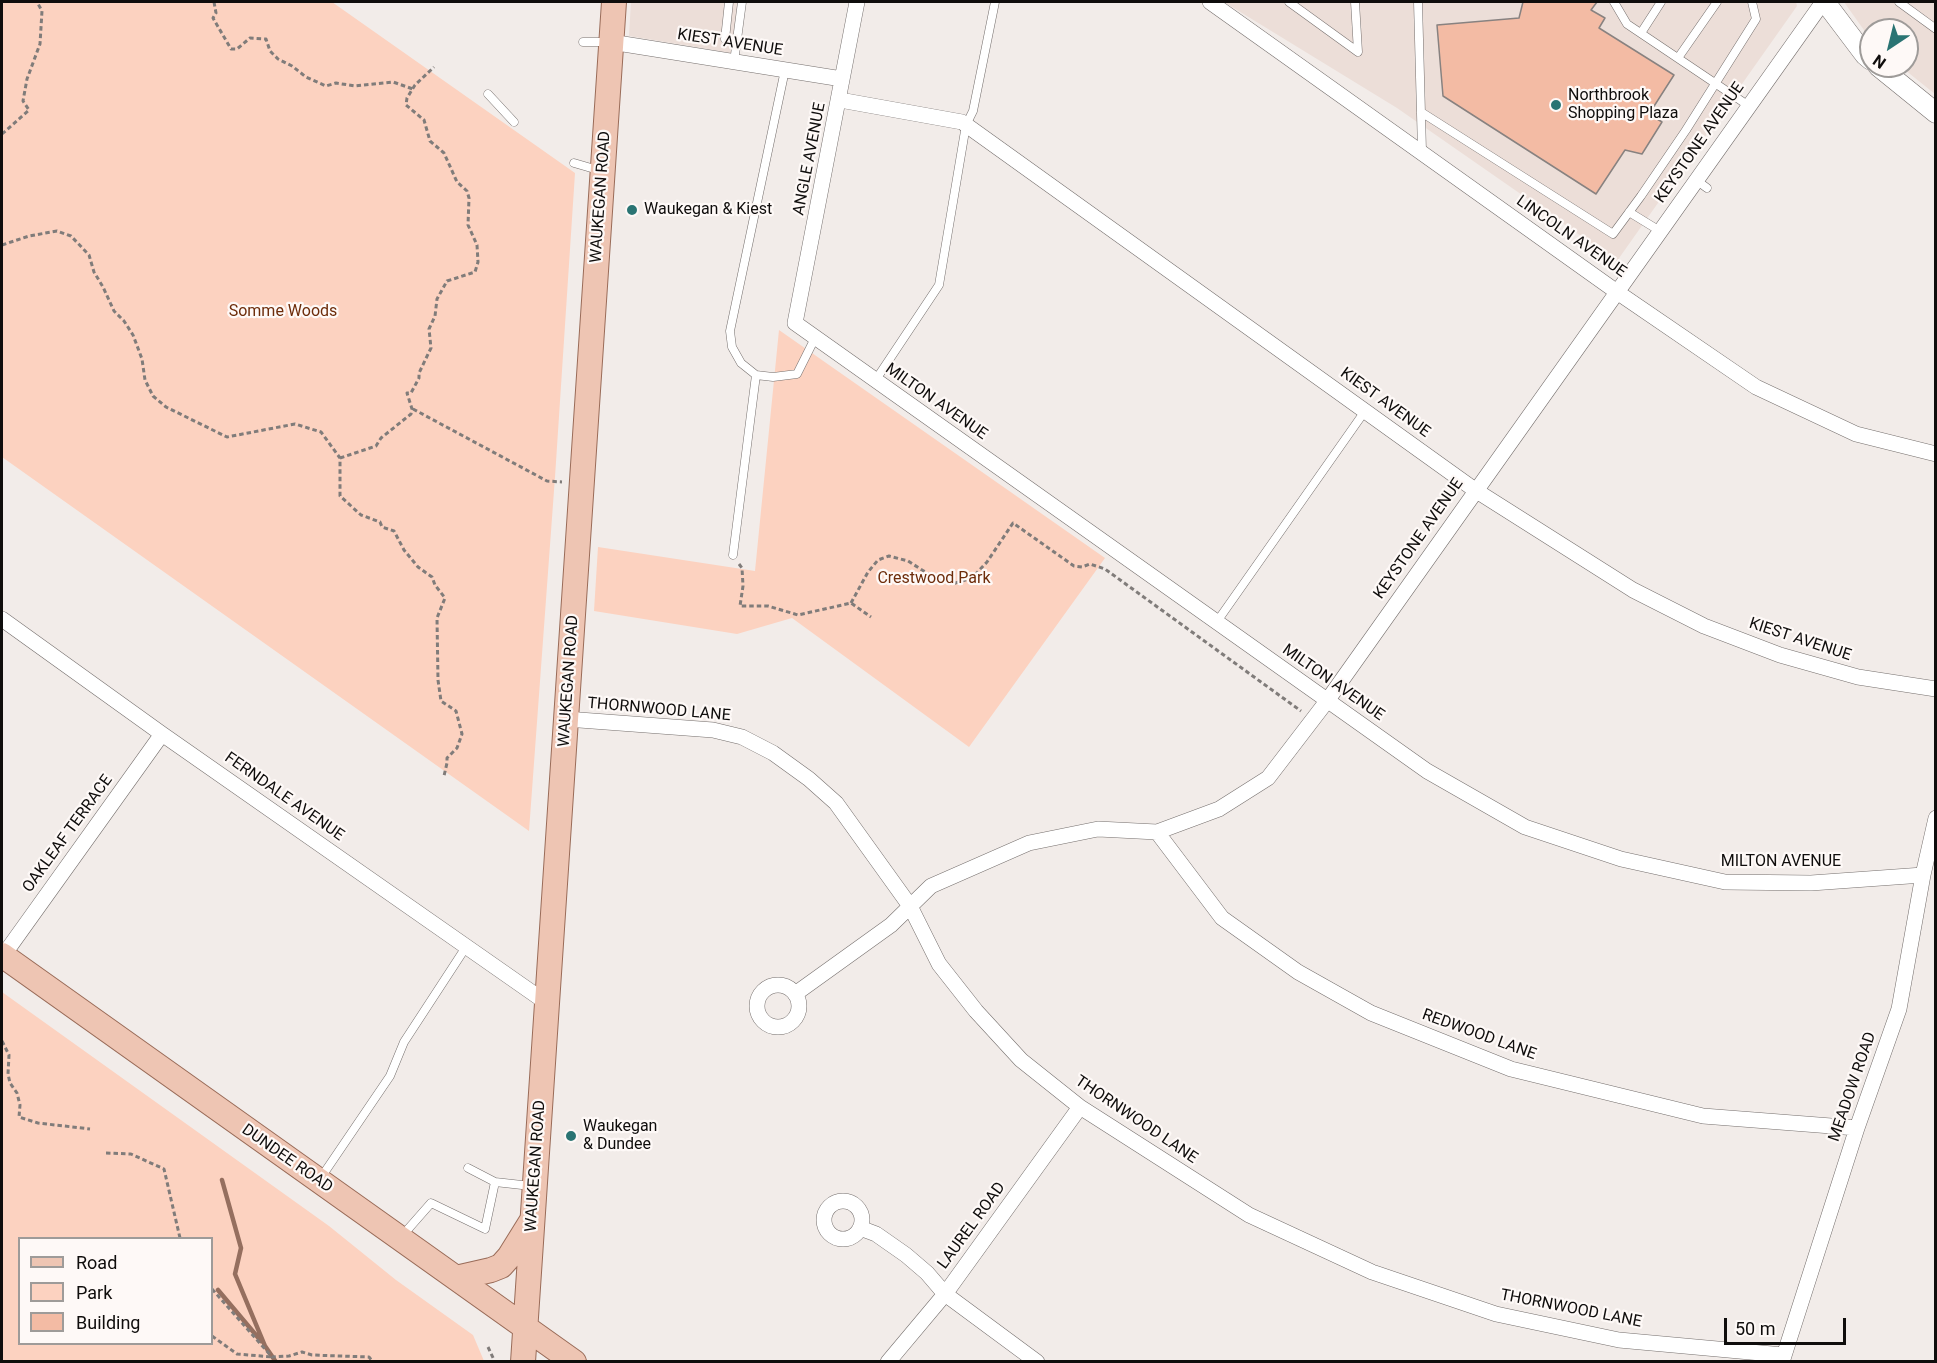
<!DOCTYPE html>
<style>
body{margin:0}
#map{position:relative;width:1937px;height:1363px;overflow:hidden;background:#f2ece9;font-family:Roboto,sans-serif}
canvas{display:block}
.frame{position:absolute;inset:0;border:3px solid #0f0d0c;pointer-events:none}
.legend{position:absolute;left:18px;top:1237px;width:195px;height:108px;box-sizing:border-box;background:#fef9f7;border:2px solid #9e9b99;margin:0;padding:8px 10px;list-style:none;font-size:18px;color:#0f0d0c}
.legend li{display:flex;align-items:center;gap:12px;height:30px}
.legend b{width:30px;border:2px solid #9e9b99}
.north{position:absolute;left:1859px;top:18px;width:60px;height:60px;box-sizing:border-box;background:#fef9f7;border:2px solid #9e9b99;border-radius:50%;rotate:215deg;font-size:16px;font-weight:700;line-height:24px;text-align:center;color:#0f0d0c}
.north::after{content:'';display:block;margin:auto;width:21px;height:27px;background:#2a7473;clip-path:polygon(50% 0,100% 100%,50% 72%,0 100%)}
.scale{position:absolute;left:1724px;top:1318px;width:122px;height:27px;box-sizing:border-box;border:3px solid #0f0d0c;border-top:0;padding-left:8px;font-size:18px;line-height:21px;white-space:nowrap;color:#0f0d0c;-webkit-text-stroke:4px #fef9f7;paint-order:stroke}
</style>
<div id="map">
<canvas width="1937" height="1363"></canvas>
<div class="frame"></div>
<ul class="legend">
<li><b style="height:8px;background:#eec5b3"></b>Road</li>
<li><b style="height:16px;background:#fcd2c0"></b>Park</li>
<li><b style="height:16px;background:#f3bba4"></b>Building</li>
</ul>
<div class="north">N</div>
<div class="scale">50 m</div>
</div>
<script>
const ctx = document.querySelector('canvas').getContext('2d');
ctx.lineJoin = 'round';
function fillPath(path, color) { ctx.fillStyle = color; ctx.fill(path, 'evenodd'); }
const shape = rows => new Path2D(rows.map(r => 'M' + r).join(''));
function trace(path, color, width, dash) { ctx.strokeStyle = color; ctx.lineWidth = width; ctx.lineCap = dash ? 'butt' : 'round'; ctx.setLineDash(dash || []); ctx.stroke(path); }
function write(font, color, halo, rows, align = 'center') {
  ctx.font = font + ' Roboto,sans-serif'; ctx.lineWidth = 4.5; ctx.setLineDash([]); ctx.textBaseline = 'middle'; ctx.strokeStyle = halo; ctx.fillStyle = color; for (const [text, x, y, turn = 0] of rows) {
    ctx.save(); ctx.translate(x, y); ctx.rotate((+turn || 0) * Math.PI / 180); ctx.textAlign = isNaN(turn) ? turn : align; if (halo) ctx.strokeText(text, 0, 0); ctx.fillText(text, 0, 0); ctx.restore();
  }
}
fillPath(shape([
 [631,2,742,2,737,54,629,36],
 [1224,2,1796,2,1797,6,1617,261,1397,108],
 [1844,2,1935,2,1935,94,1900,66,1907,66,1907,30,1871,30,1871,40]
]), '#ecded8');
fillPath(shape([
 [2,2,332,2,575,173,555,477,529,831,2,457],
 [779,330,1105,558,969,747,792,618,737,634,594,611,598,547,755,571],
 [2,992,329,1226,396,1280,473,1335,484,1361,2,1361],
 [212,1238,212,1344,20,1344,20,1238]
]), '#fcd2c0');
trace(shape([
 [222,1180,241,1248,235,1274,265,1346,276,1362],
 [218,1290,261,1341]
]), '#956f5f', 4.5);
const building = shape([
 [1523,2,1597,2,1591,10,1605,18,1599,28,1674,75,1649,114,1662,122,1642,154,1625,150,1596,194,1443,96,1437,25,1519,18,1523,2]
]);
fillPath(building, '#f3bba4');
trace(building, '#888280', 1.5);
const service = shape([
 [1289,2,1358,52,1355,2],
 [1418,2,1422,151],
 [1614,2,1627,24,1749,106],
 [1899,2,1936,29],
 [1641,33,1661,2],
 [725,39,729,2],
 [583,42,607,42],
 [1678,58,1717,2],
 [734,62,742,2],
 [785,70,730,331,732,347,741,363,756,375,773,377,797,374,815,338],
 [488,94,514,122],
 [1421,112,1613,234,1641,196,1686,130,1756,19,1752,2],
 [574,163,598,170],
 [1696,180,1707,188],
 [1629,212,1660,231],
 [875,381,939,285,966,125,973,111,995,2],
 [733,555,756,375],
 [1216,623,1365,411],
 [468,1168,495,1182,531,1186],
 [320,1179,390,1076,404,1042,466,947],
 [402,1236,431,1203,485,1229,495,1182]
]);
const minor = shape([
 [857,2,795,323,1427,771,1525,827,1621,859,1725,882,1811,883,1923,875],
 [1210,2,1617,292,1756,387,1856,434,1936,454],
 [611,42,842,79],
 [840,100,962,122,1475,490,1633,590,1704,626,1780,655,1858,677,1936,689],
 [2,619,162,734,547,1003],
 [566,719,713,730,742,737,773,753,809,779,836,803,910,906,939,964,976,1011,1021,1060,1080,1107,1249,1215,1372,1272,1496,1314,1619,1340,1783,1355],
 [1157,832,1222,918,1298,972,1371,1013,1511,1069,1703,1116,1857,1128],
 [3,956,162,734],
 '757 1006a21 21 0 1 1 42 0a21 21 0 1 1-42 0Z',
 [795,994,891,925,931,886,1029,843,1098,829,1157,832,1219,809,1268,778,1327,701,1823,2],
 '824 1220a19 19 0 1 1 38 0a19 19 0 1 1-38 0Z',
 [860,1228,876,1234,906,1255,927,1273,945,1294,1037,1362],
 [888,1362,945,1294,1080,1107],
 [1782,1362,1857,1128,1899,1009,1923,875,1936,818]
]);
const tertiary = shape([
 [1825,2,1865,55,1871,60],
 [1878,66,1936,113]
]);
const primary = shape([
 [2,955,574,1362],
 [456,1278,491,1270,501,1266,509,1257,532,1220],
 [523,1362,614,2]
]);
trace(service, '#756f6d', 9);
trace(minor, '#756f6d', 16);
trace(tertiary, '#756f6d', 21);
trace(primary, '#996b58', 26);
trace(shape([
 [214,2,216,13,213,18,231,49,237,49,250,38,266,39,270,51,278,59,292,66,306,77,326,86,336,83,355,86,393,82,413,89],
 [2,134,29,110,23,101,27,79,40,44,42,11,37,2],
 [2,245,29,236,57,231,71,236,89,255,94,272,103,287,114,311,124,321,133,335,142,359,145,380,153,396,166,407,227,437,295,424,321,432,340,458,340,496,361,515,380,522,382,527,394,531,404,550,418,567,432,577,435,585,445,598,437,618,438,680,441,701,456,711,462,734,457,748,447,758,447,763,444,776],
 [413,409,547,481,562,482],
 [340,458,376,446,381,438,411,414,412,409,407,393,411,393,419,378,419,373,431,348,429,329,435,316,437,299,447,281,475,272,478,262,477,245,468,225,469,198,467,191,457,182,444,153,430,141,424,120,406,105,407,98,415,85,434,67],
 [739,564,742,568,743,586,740,606,768,606,798,615,851,603,871,617],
 [851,603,868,572,878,560,889,556,908,561,933,577,952,584,972,578,987,562,1013,523,1074,566,1082,567,1090,564,1105,569,1301,711],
 [2,1041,9,1055,8,1074,10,1083,17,1093,20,1105,19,1117,38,1123,90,1129],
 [106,1153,131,1154,164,1169,180,1238],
 [212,1289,272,1357,289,1356,302,1352,312,1355,369,1357,373,1362],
 [212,1336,237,1354,272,1357],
 [488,1347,495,1362]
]), '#807c7a', 3, [4.5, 3]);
trace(service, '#fff', 8);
trace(minor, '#fff', 15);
trace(tertiary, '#fff', 20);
trace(primary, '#eec5b3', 24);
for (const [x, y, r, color] of [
 [1556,105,6,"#2a7473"],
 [632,210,6,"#2a7473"],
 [571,1136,6,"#2a7473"]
]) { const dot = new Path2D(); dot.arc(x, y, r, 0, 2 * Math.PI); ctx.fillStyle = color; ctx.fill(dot); trace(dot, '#fef9f7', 2); }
write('16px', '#0f0d0c', '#fef9f7', [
 ["KIEST AVENUE",730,43,9],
 ["KEYSTONE AVENUE",1700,143,-55],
 ["ANGLE AVENUE",810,159,-79],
 ["WAUKEGAN ROAD",601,197,-86],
 ["LINCOLN AVENUE",1571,237,35],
 ["MILTON AVENUE",936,402,35],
 ["KIEST AVENUE",1385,403,36],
 ["KEYSTONE AVENUE",1419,539,-55],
 ["KIEST AVENUE",1800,640,18],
 ["WAUKEGAN ROAD",569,681,-86],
 ["MILTON AVENUE",1333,683,35],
 ["THORNWOOD LANE",659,710,5],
 ["FERNDALE AVENUE",284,797,35],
 ["OAKLEAF TERRACE",68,834,-54],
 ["MILTON AVENUE",1781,862],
 ["REDWOOD LANE",1479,1035,20],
 ["MEADOW ROAD",1853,1087,-71],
 ["THORNWOOD LANE",1136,1120,34],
 ["DUNDEE ROAD",287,1159,35],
 ["WAUKEGAN ROAD",536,1166,-86],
 ["LAUREL ROAD",972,1226,-54],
 ["THORNWOOD LANE",1571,1309,11]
]);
write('16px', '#0f0d0c', '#fef9f7', [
 ["Northbrook",1568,96],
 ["Shopping Plaza",1568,114],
 ["Waukegan & Kiest",644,210],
 ["Waukegan",583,1127],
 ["& Dundee",583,1145]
], 'left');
write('16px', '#6d2c0a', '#fef9f7', [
 ["Somme Woods",283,312],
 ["Crestwood Park",934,579]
]);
</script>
